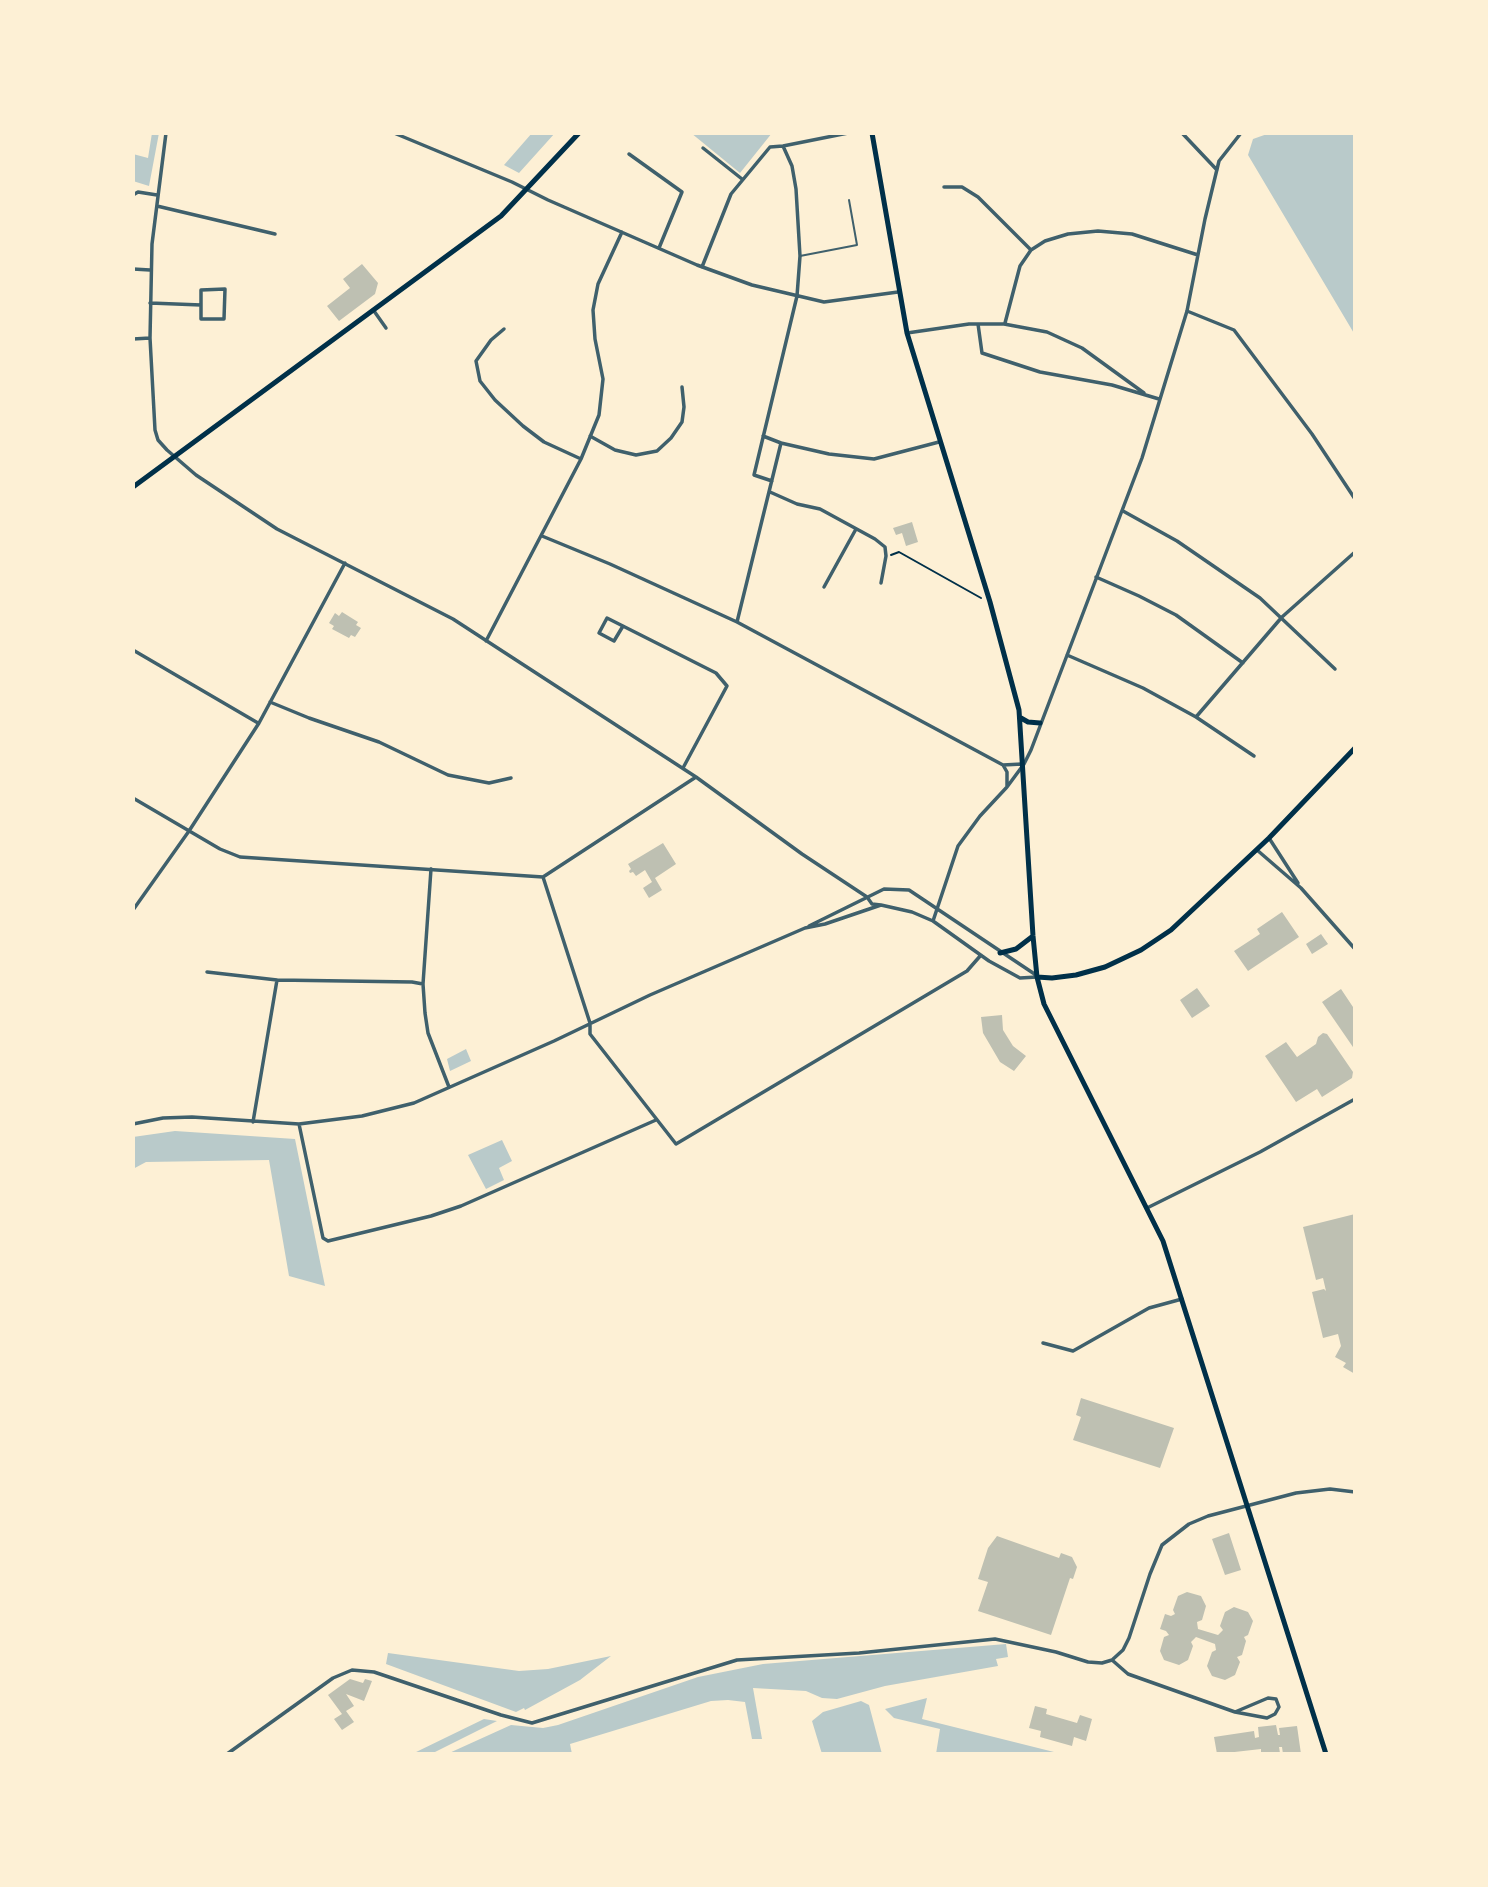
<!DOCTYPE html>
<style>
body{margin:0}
#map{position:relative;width:1488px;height:1887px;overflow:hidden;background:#fdf0d5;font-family:"Exo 2",sans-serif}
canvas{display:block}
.frame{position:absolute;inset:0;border:135px solid #fdf0d5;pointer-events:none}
</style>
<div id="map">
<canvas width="1488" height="1887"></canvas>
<div class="frame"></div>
</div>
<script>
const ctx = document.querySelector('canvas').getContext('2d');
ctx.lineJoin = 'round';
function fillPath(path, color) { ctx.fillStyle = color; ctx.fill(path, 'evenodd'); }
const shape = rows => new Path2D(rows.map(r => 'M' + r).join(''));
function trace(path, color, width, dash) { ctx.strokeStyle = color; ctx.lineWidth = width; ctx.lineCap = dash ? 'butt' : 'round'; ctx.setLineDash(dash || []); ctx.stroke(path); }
fillPath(shape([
 [152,133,159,133,149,186,133,181,133,154,148,158],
 [532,133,555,133,519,173,504,165],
 [691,133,772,133,740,173],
 [1270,133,1355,133,1355,335,1248,155,1253,139],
 [466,1049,471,1061,450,1071,447,1059],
 [175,1131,295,1139,325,1286,289,1276,269,1160,146,1162,133,1169,133,1137],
 [502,1140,512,1161,499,1168,504,1180,486,1189,468,1155],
 [1006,1644,1008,1657,996,1659,998,1666,885,1686,837,1699,822,1698,806,1691,753,1688,762,1739,752,1739,745,1702,728,1700,711,1701,570,1744,572,1754,447,1754,511,1725,543,1728,558,1725,698,1677,763,1664],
 [388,1653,519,1671,548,1669,611,1656,580,1680,525,1710,524,1708,516,1712,386,1664],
 [927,1698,922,1719,1062,1754,936,1754,940,1729,894,1718,885,1709],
 [861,1701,869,1705,882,1754,822,1754,812,1721,823,1712],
 [484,1719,497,1721,431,1754,412,1754]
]), '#b9caca');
fillPath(shape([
 [362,264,378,283,375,294,339,321,327,306,350,288,343,279],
 [912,522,918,542,906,546,902,533,896,535,893,528],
 [342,612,358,622,356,625,361,628,355,637,351,635,349,638,332,629,334,626,329,623,335,613,339,616],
 [663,843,676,864,655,878,662,890,649,898,643,888,652,882,645,870,636,876,633,872,630,873,629,871,631,869,628,864],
 [1282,912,1299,937,1248,971,1234,951,1260,934,1257,929],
 [1321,934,1328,944,1312,954,1306,944],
 [1197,988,1210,1006,1192,1018,1180,1000],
 [1341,989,1355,1010,1355,1050,1322,1002],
 [1002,1015,1003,1030,1013,1046,1026,1056,1014,1071,1000,1062,983,1033,981,1017],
 [1323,1033,1327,1034,1353,1072,1352,1078,1322,1097,1317,1089,1296,1102,1265,1056,1286,1042,1297,1057,1316,1044,1318,1037],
 [1355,1214,1355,1374,1343,1367,1346,1363,1335,1357,1341,1346,1338,1334,1323,1338,1312,1292,1324,1289,1326,1291,1323,1278,1316,1280,1303,1227],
 [1081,1398,1174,1428,1160,1468,1073,1440,1081,1417,1076,1415],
 [1229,1533,1241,1570,1225,1575,1212,1539],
 [997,1536,1059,1558,1061,1553,1072,1557,1077,1567,1073,1579,1070,1578,1051,1635,978,1611,988,1582,978,1579,988,1548],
 [1187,1592,1201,1596,1206,1606,1202,1620,1197,1622,1198,1629,1218,1635,1223,1630,1220,1626,1225,1612,1234,1607,1248,1612,1253,1621,1248,1635,1244,1637,1246,1641,1242,1655,1237,1657,1240,1662,1235,1675,1225,1680,1212,1676,1207,1666,1212,1652,1216,1650,1215,1644,1196,1637,1191,1642,1193,1646,1188,1660,1179,1665,1164,1660,1160,1651,1164,1637,1169,1635,1166,1631,1160,1629,1165,1614,1171,1616,1175,1614,1173,1610,1178,1596],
 [350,1679,363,1683,365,1679,372,1681,364,1701,346,1694,354,1706,346,1711,354,1722,342,1730,334,1719,342,1714,328,1695],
 [1035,1706,1047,1709,1046,1714,1077,1723,1080,1715,1092,1719,1086,1741,1074,1737,1072,1746,1040,1737,1041,1731,1029,1728],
 [1276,1725,1278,1735,1280,1735,1279,1728,1297,1726,1301,1754,1283,1754,1282,1747,1279,1747,1280,1753,1275,1754,1261,1754,1261,1749,1217,1754,1214,1737,1254,1731,1255,1738,1259,1737,1258,1727]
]), '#bec0b2');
trace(shape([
 [891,555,899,552,981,598]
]), '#003049', 2);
trace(shape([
 [800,256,857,245,849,200]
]), '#3f606c', 2);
trace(shape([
 [166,133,152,244,150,338,155,430,158,440,167,450,196,475,277,529,453,619,696,777,802,854,867,897,872,904,881,905],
 [394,133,512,182,548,200,697,265,752,285,824,302,898,292],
 [1182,133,1217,170],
 [703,148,742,179],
 [629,154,682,192,659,248],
 [944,187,962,187,978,197,1031,250],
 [133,195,138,192,157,195],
 [157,206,275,234],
 [702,267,731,194,770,147,783,146,848,133],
 [133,269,150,270],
 [150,303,201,305,201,319,224,319,225,289,201,290,201,305],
 [374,311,386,328],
 [1187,311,1234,330,1312,434,1355,499],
 [1005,323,1020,266,1031,250,1045,241,1068,234,1098,231,1132,234,1198,255],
 [978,324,982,353,1040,372,1112,385,1159,399],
 [504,329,491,340,476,361,480,381,495,400,523,426,544,442,581,459],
 [907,333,969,324,1004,324,1047,332,1082,348,1144,393],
 [133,339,150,338],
 [590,436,615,450,636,455,657,451,671,438,682,422,684,407,682,387],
 [781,443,829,454,874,459,939,442],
 [772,481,754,475,797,296,800,256,796,189,792,166,783,146],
 [770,492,797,504,820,509,875,539,885,547,886,556,881,583],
 [1123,511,1177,541,1260,598,1335,669],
 [542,536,610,564,737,622,1003,765,1022,764],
 [1096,577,1139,596,1176,615,1243,663],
 [824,587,856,529],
 [737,622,781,443,763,436],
 [623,626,614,641,599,633,607,618,716,673,727,686,683,768],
 [486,641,581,459,599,415,603,379,595,339,593,310,598,284,622,232],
 [133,650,258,723],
 [1067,655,1143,688,1196,717,1254,756],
 [270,702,309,718,379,742,448,775,489,783,511,778],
 [1196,717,1282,617,1355,552],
 [1003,765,1007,772,1007,787],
 [133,798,220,849,240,857,543,877,696,777],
 [1269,838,1298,883],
 [1257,850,1301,888,1355,949],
 [431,869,423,984,425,1013,428,1033,449,1087],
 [543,877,590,1023,590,1034,676,1144,967,971,981,955],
 [133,910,189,831,259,723,345,563],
 [933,921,958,846,980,816,1007,787,1024,764,1031,750,1142,458,1187,311,1205,219,1219,161,1241,133],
 [809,926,884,889,909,890,1036,975],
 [207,972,277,980],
 [253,1122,277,980,412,982,423,984],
 [133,1124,163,1118,192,1117,299,1124,362,1116,414,1103,554,1041,650,995,805,928,825,924,881,905,912,912,933,921,989,961,1020,978,1037,977],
 [299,1124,323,1238,328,1241,431,1216,461,1206,656,1120],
 [1147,1208,1260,1152,1355,1099],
 [1043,1343,1073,1351,1149,1308,1182,1299],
 [1112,1660,1128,1674,1235,1712,1267,1718,1275,1714,1279,1707,1276,1699,1268,1698,1235,1712],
 [227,1754,333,1678,352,1670,374,1672,501,1715,532,1723,737,1660,859,1653,995,1639,1056,1652,1088,1662,1102,1663,1112,1660,1123,1650,1129,1638,1150,1574,1162,1545,1189,1524,1208,1516,1296,1493,1330,1489,1355,1492]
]), '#3f606c', 3.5);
trace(shape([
 [872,133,907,333,990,602,1019,710,1033,936,1037,977,1044,1004,1163,1241,1326,1754],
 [133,487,501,216,579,133],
 [1021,718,1028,722,1040,723],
 [1000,953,1016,949,1033,936],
 [1037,977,1052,978,1076,975,1105,967,1141,950,1171,930,1269,838,1355,748]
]), '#003049', 5);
</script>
